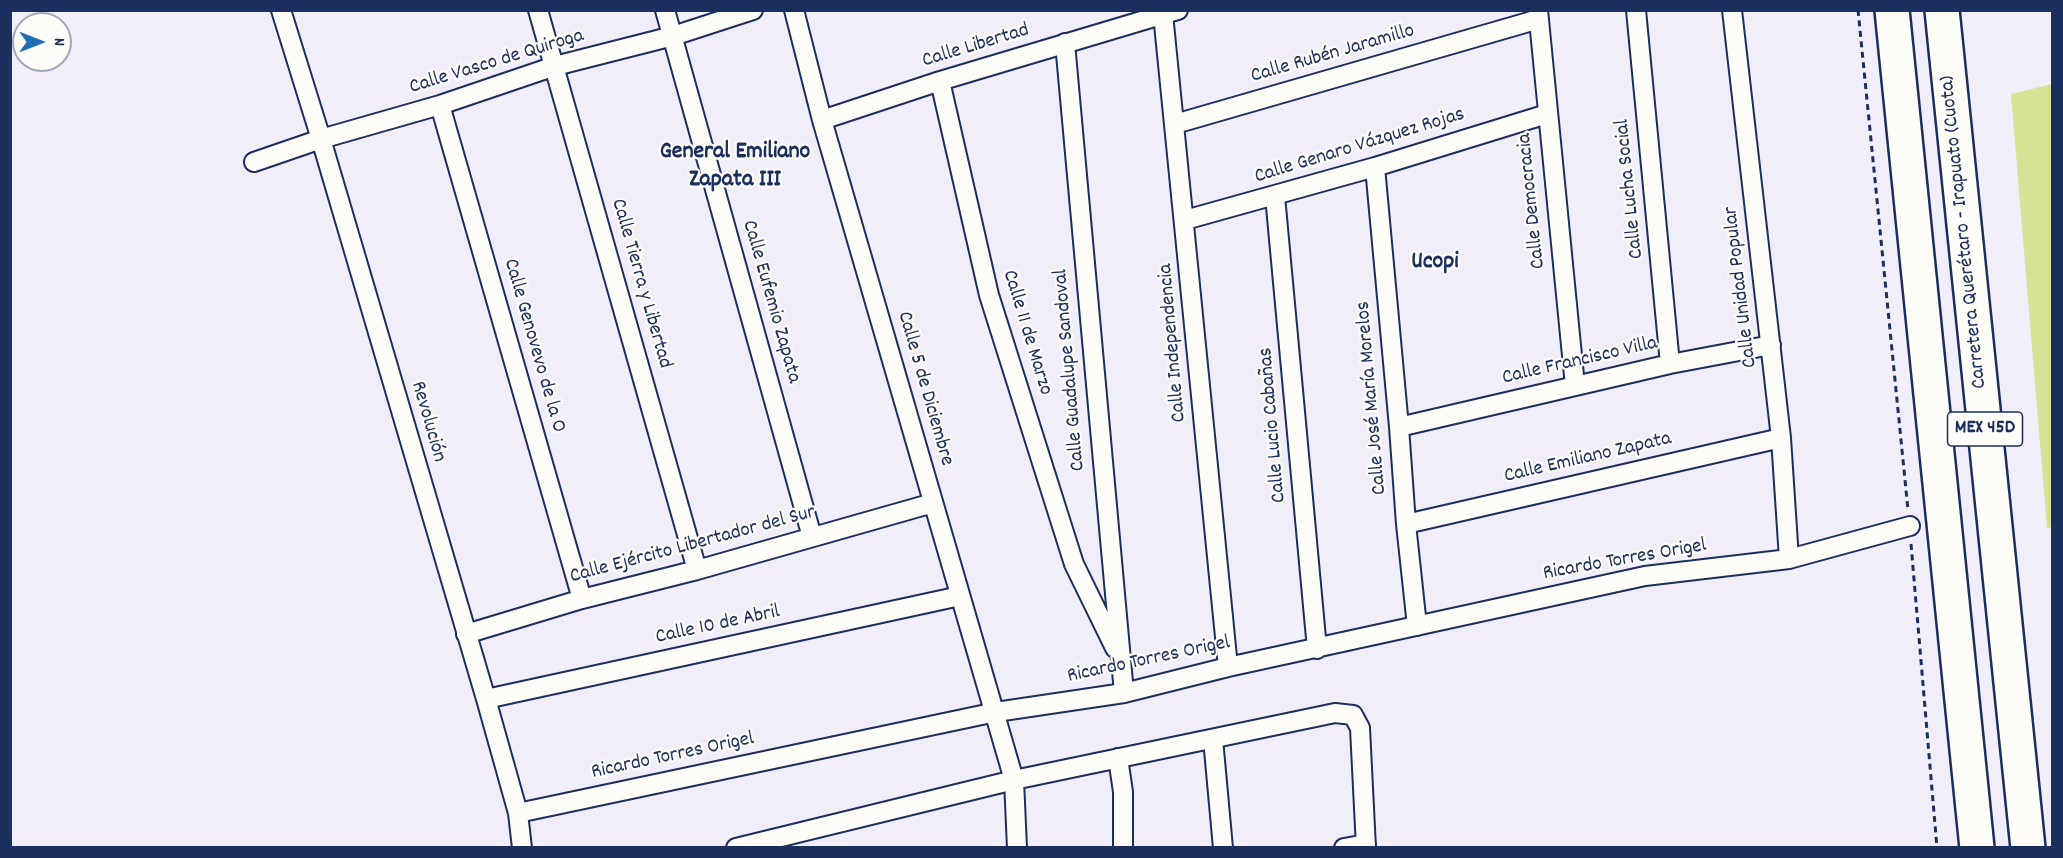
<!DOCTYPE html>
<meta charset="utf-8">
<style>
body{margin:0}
#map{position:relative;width:2063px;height:858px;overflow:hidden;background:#f2eef9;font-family:Dekko,sans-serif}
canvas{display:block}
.frame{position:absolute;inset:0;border:12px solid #1b2f5e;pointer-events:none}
.north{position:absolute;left:12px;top:12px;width:60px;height:60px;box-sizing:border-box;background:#fdfcf7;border:2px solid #a3aaba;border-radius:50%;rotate:90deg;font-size:16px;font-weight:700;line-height:24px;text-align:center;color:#1b2f5e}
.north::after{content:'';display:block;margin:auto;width:21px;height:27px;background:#1f6fb2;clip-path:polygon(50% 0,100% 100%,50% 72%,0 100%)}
</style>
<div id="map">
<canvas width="2063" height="858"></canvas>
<div class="frame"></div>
<div class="north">N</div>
</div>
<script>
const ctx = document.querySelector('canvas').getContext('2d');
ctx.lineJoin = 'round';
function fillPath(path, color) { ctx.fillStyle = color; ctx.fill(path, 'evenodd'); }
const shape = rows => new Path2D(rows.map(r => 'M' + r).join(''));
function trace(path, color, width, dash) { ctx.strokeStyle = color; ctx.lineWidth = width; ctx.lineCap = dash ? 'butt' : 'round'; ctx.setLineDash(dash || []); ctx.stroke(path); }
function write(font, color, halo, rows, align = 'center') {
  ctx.font = font + ' Dekko,sans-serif'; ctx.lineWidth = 4.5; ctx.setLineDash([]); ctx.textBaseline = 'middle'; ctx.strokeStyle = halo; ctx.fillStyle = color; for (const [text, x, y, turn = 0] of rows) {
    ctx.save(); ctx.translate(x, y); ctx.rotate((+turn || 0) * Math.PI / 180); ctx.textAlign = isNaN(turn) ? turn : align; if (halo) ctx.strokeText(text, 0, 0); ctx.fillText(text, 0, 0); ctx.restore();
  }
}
fillPath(shape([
 [2052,84,2052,527,2047,528,2011,94]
]), '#d6e295');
const street = shape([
 [281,10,321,139,486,699,518,813,522,848],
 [538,10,697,570],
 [665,10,812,537],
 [794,10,822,120,1014,780,1017,848],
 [1538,10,1575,386],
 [1636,10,1670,364],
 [1732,10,1781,438,1789,559],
 [1163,14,1228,667],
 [1065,43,1124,693],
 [940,81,989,295,1074,564,1115,648],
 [440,105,582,599],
 [822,120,940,81,1178,10],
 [1175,124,1539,19],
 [254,162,321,139,440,105,555,66,673,36,753,10],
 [1375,167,1399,427,1406,524,1417,626],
 [1275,196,1317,649],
 [1185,220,1375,167,1547,114],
 [1399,427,1670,364,1771,345],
 [1406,524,1781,438],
 [466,634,582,599,697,570,933,503],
 [486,699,960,596],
 [1213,739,1223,848],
 [1118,758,1123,792,1123,848],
 [518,813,996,712,1124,693,1228,667,1645,576,1789,559,1910,526],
 [736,848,1014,780,1335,713,1353,715,1360,728,1366,848],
 [1344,848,1366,844]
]);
const highway = shape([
 [1892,10,1977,848],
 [1942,10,2028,848]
]);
trace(street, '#1b2f5e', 22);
trace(highway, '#1b2f5e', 38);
trace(shape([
 [1858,10,1908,510],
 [1911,544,1937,848]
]), '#1b2f5e', 3, [6, 4.5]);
trace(street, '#fdfcf7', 18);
trace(highway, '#fdfcf7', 33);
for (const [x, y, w] of [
 [1985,429,75]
]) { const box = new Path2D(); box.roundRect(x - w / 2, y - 17, w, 34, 4.5); ctx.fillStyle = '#fdfcf7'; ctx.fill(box); trace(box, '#1b2f5e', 1.5); }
write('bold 20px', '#1b2f5e', null, [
 ["MEX 45D",1985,429]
]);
write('21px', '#1b2f5e', '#fdfcf7', [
 ["Calle Libertad",976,47,-17],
 ["Calle Rubén Jaramillo",1333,55,-16],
 ["Calle Vasco de Quiroga",497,63,-17],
 ["Calle Genaro Vázquez Rojas",1360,147,-17],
 ["Calle Lucha Social",1631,189,-96],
 ["Calle Democracia",1533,201,-96],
 ["Carretera Querétaro - Irapuato (Cuota)",1965,232,-96],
 ["Calle Tierra y Libertad",640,284,74],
 ["Calle Unidad Popular",1742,287,-97],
 ["Calle Eufemio Zapata",770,302,74],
 ["Calle 11 de Marzo",1026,333,73],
 ["Calle Independencia",1174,343,-95],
 ["Calle Genovevo de la O",533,346,74],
 ["Calle Francisco Villa",1580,362,-13],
 ["Calle Guadalupe Sandoval",1071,370,-95],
 ["Calle 5 de Diciembre",924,389,74],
 ["Calle José María Morelos",1373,398,-95],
 ["Revolución",427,422,74],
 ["Calle Lucio Cabañas",1274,425,-95],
 ["Calle Emiliano Zapata",1588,459,-13],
 ["Calle Ejército Libertador del Sur",693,546,-15],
 ["Ricardo Torres Origel",1625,561,-10],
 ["Calle 10 de Abril",718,626,-12],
 ["Ricardo Torres Origel",1149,661,-12],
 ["Ricardo Torres Origel",673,757,-12]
]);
write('bold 24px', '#1b2f5e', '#fdfcf7', [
 ["General Emiliano",735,154],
 ["Zapata III",735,182],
 ["Ucopi",1435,264]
]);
</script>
